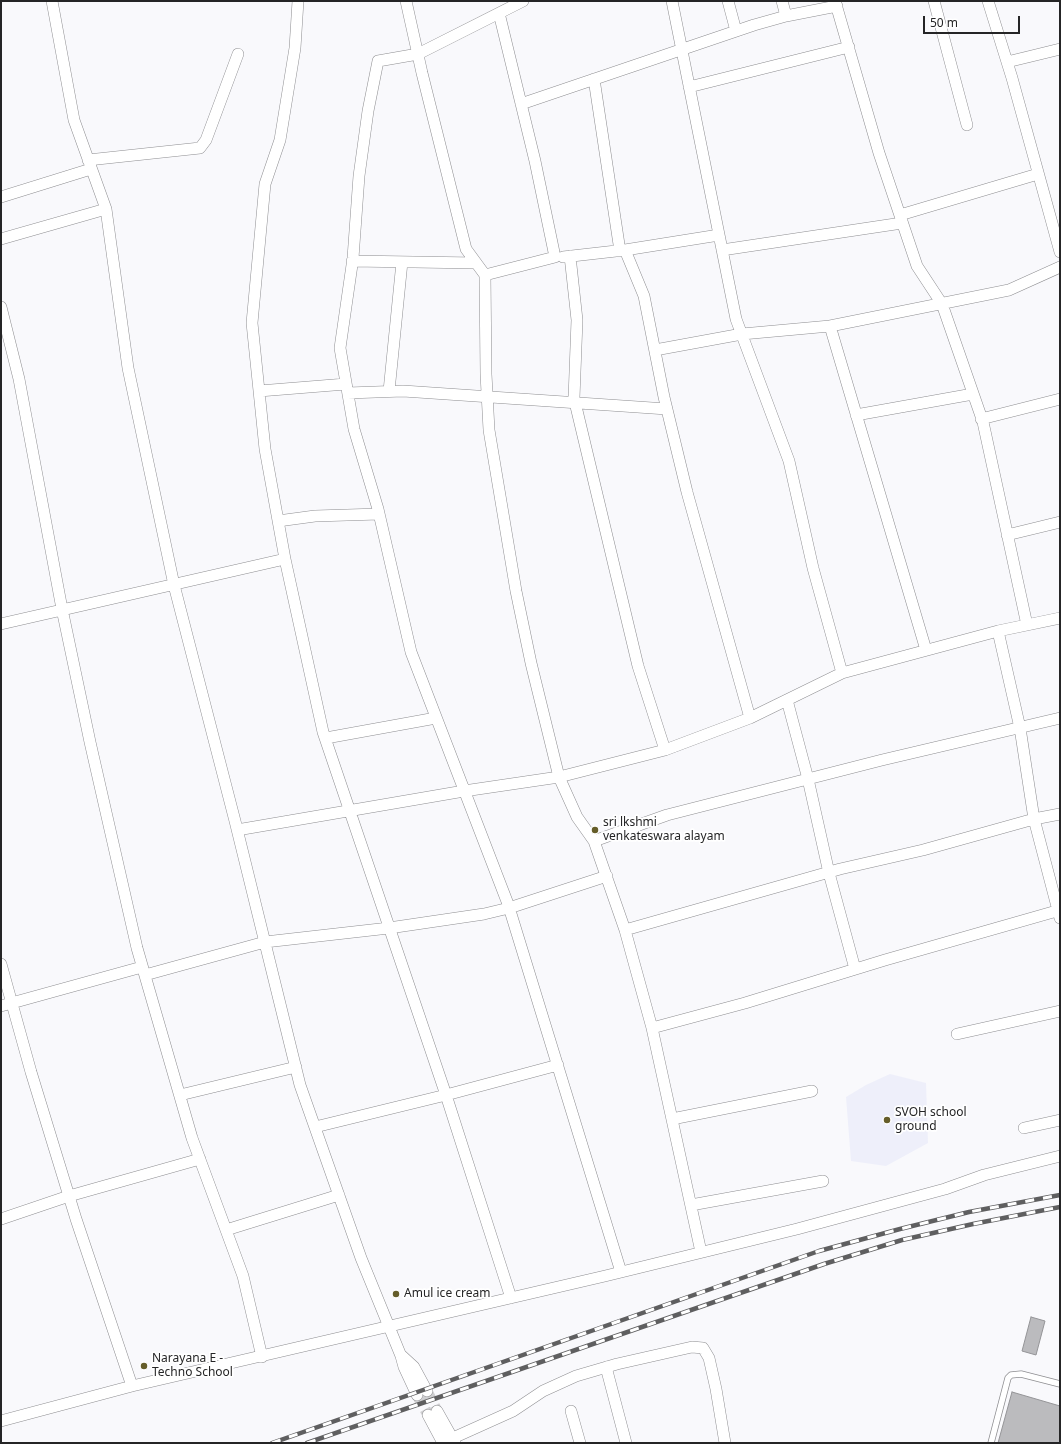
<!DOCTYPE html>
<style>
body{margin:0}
#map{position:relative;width:1061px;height:1444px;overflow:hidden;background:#f9f9fc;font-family:"Noto Sans",sans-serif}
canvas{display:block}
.frame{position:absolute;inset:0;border:2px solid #252526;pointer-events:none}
.scale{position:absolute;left:923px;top:16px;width:97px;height:18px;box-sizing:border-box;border:2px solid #252526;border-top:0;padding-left:5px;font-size:12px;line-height:14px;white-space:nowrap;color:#252526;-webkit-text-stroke:3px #fff;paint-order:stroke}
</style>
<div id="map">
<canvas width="1061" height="1444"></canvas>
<div class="frame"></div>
<div class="scale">50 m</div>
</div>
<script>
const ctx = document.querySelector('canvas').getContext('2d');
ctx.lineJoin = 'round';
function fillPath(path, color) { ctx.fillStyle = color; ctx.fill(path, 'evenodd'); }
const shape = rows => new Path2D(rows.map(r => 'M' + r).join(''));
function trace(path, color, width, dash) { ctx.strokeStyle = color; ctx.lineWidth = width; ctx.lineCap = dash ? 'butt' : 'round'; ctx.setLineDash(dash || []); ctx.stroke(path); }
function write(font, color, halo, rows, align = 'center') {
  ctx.font = font + ' "Noto Sans",sans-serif'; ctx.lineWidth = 3.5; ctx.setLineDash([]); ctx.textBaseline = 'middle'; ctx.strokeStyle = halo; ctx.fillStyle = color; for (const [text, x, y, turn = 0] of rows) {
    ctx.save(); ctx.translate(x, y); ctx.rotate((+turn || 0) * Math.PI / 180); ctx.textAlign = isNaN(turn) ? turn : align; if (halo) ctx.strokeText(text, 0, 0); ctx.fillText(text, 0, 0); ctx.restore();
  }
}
fillPath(shape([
 [890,1074,926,1083,928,1143,886,1166,851,1161,846,1097,866,1085]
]), '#eeeffa');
const building = shape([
 [1031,1317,1045,1321,1036,1355,1022,1351,1031,1317],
 [1012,1392,1060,1406,1060,1443,998,1443,1012,1392]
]);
fillPath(building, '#bbbbbe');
trace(building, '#949497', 1);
trace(shape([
 [427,1391,437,1411],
 [417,1395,428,1415]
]), '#cfcfd1', 11, [11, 5.5]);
const lane = shape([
 [991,1443,1008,1378,1011,1375,1021,1374,1060,1384]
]);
const street = shape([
 [52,1,74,120,106,209,128,368,174,585,235,821,300,1085,361,1258,401,1356,404,1367,417,1395],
 [298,1,295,48,280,140,265,184,252,323,265,449,285,559,323,732,446,1095,511,1298],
 [406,1,422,73,466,249,485,275,486,374,489,430,516,591,531,663,559,777,577,817,594,841,625,930,652,1028,701,1252],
 [523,1,418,54,378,61,368,111,359,176,353,258,340,348,354,429,378,509,411,652,508,904,621,1272],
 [672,1,736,319,789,461,813,568,842,673],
 [728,1,736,31],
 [782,1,786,16],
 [835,1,879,153,917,266,942,304,983,422,1027,625],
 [934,1,967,125],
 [988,1,1012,78,1060,252],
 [1007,62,1060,49],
 [594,79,620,251],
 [689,87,849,47],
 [521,104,754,25,786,16,837,6],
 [88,160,200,148,206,140,238,54],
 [1,197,91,169],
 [900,215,1038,174],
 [1,239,106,209],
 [625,250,644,296,664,397,687,492,750,718],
 [722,250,902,223],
 [570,256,577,320,574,398,638,666,665,750],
 [563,257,625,250,719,235],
 [352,261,476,263],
 [485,275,555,257,535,161,499,13],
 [1,307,19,379,62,609,90,742,137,948,192,1138,243,1276,262,1357],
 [655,350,742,334,830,326],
 [259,391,346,384],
 [389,391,402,262],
 [348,393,403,391,667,409],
 [856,415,973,394],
 [981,419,1060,399],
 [278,521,315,516,379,514],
 [1007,535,1060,522],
 [1,624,285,559],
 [998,631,1020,728,1034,819,1060,918],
 [926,650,830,326,1009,290,1060,267],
 [787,700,808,779,829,873,855,969],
 [326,738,436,718],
 [237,830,464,791,559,777,665,750,750,718,842,673,998,631,1060,618],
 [594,841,667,815,882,760,1060,718],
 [625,930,840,869,923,850,1034,819,1060,814],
 [1,964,31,1072,76,1219,132,1386],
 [145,975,265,942,389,928,484,914,509,908,607,876],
 [1,1006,142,967],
 [652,1028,745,1003,885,960,1060,910],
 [957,1034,1060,1011],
 [180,1095,296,1067],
 [672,1119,812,1091],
 [315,1127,446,1095,558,1065],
 [1024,1128,1060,1120],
 [691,1205,823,1181],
 [1,1219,69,1196,200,1159],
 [226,1230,339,1195],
 [402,1356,414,1367,427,1391],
 [606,1367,626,1443],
 [437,1411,455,1443],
 [571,1411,580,1443],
 [428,1415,443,1443],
 [1,1421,132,1386,605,1276,797,1229,945,1189,984,1175,1060,1156],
 [453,1438,513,1411,543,1391,576,1376,617,1364,692,1347,703,1348,709,1358,716,1389,725,1443]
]);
trace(lane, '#8e8e91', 7);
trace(street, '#8e8e91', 12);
trace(lane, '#fff', 5.5);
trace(street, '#fff', 11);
const rail = shape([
 [272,1443,819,1251,900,1229,969,1212,1060,1195],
 [307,1443,824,1264,902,1240,973,1224,1060,1207]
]);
trace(rail, '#5f5f60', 4.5);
trace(rail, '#fff', 3, [9]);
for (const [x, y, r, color] of [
 [595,830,4,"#655d29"],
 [887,1120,4,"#655d29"],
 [396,1294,4,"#655d29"],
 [144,1366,4,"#655d29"]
]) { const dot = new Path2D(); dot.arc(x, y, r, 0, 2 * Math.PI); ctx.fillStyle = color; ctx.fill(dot); trace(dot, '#fff', 1.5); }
write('12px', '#252526', '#fff', [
 ["sri lkshmi",603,823],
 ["venkateswara alayam",603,837],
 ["SVOH school",895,1113],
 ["ground",895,1127],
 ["Amul ice cream",404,1294],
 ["Narayana E -",152,1359],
 ["Techno School",152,1373]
], 'left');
</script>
